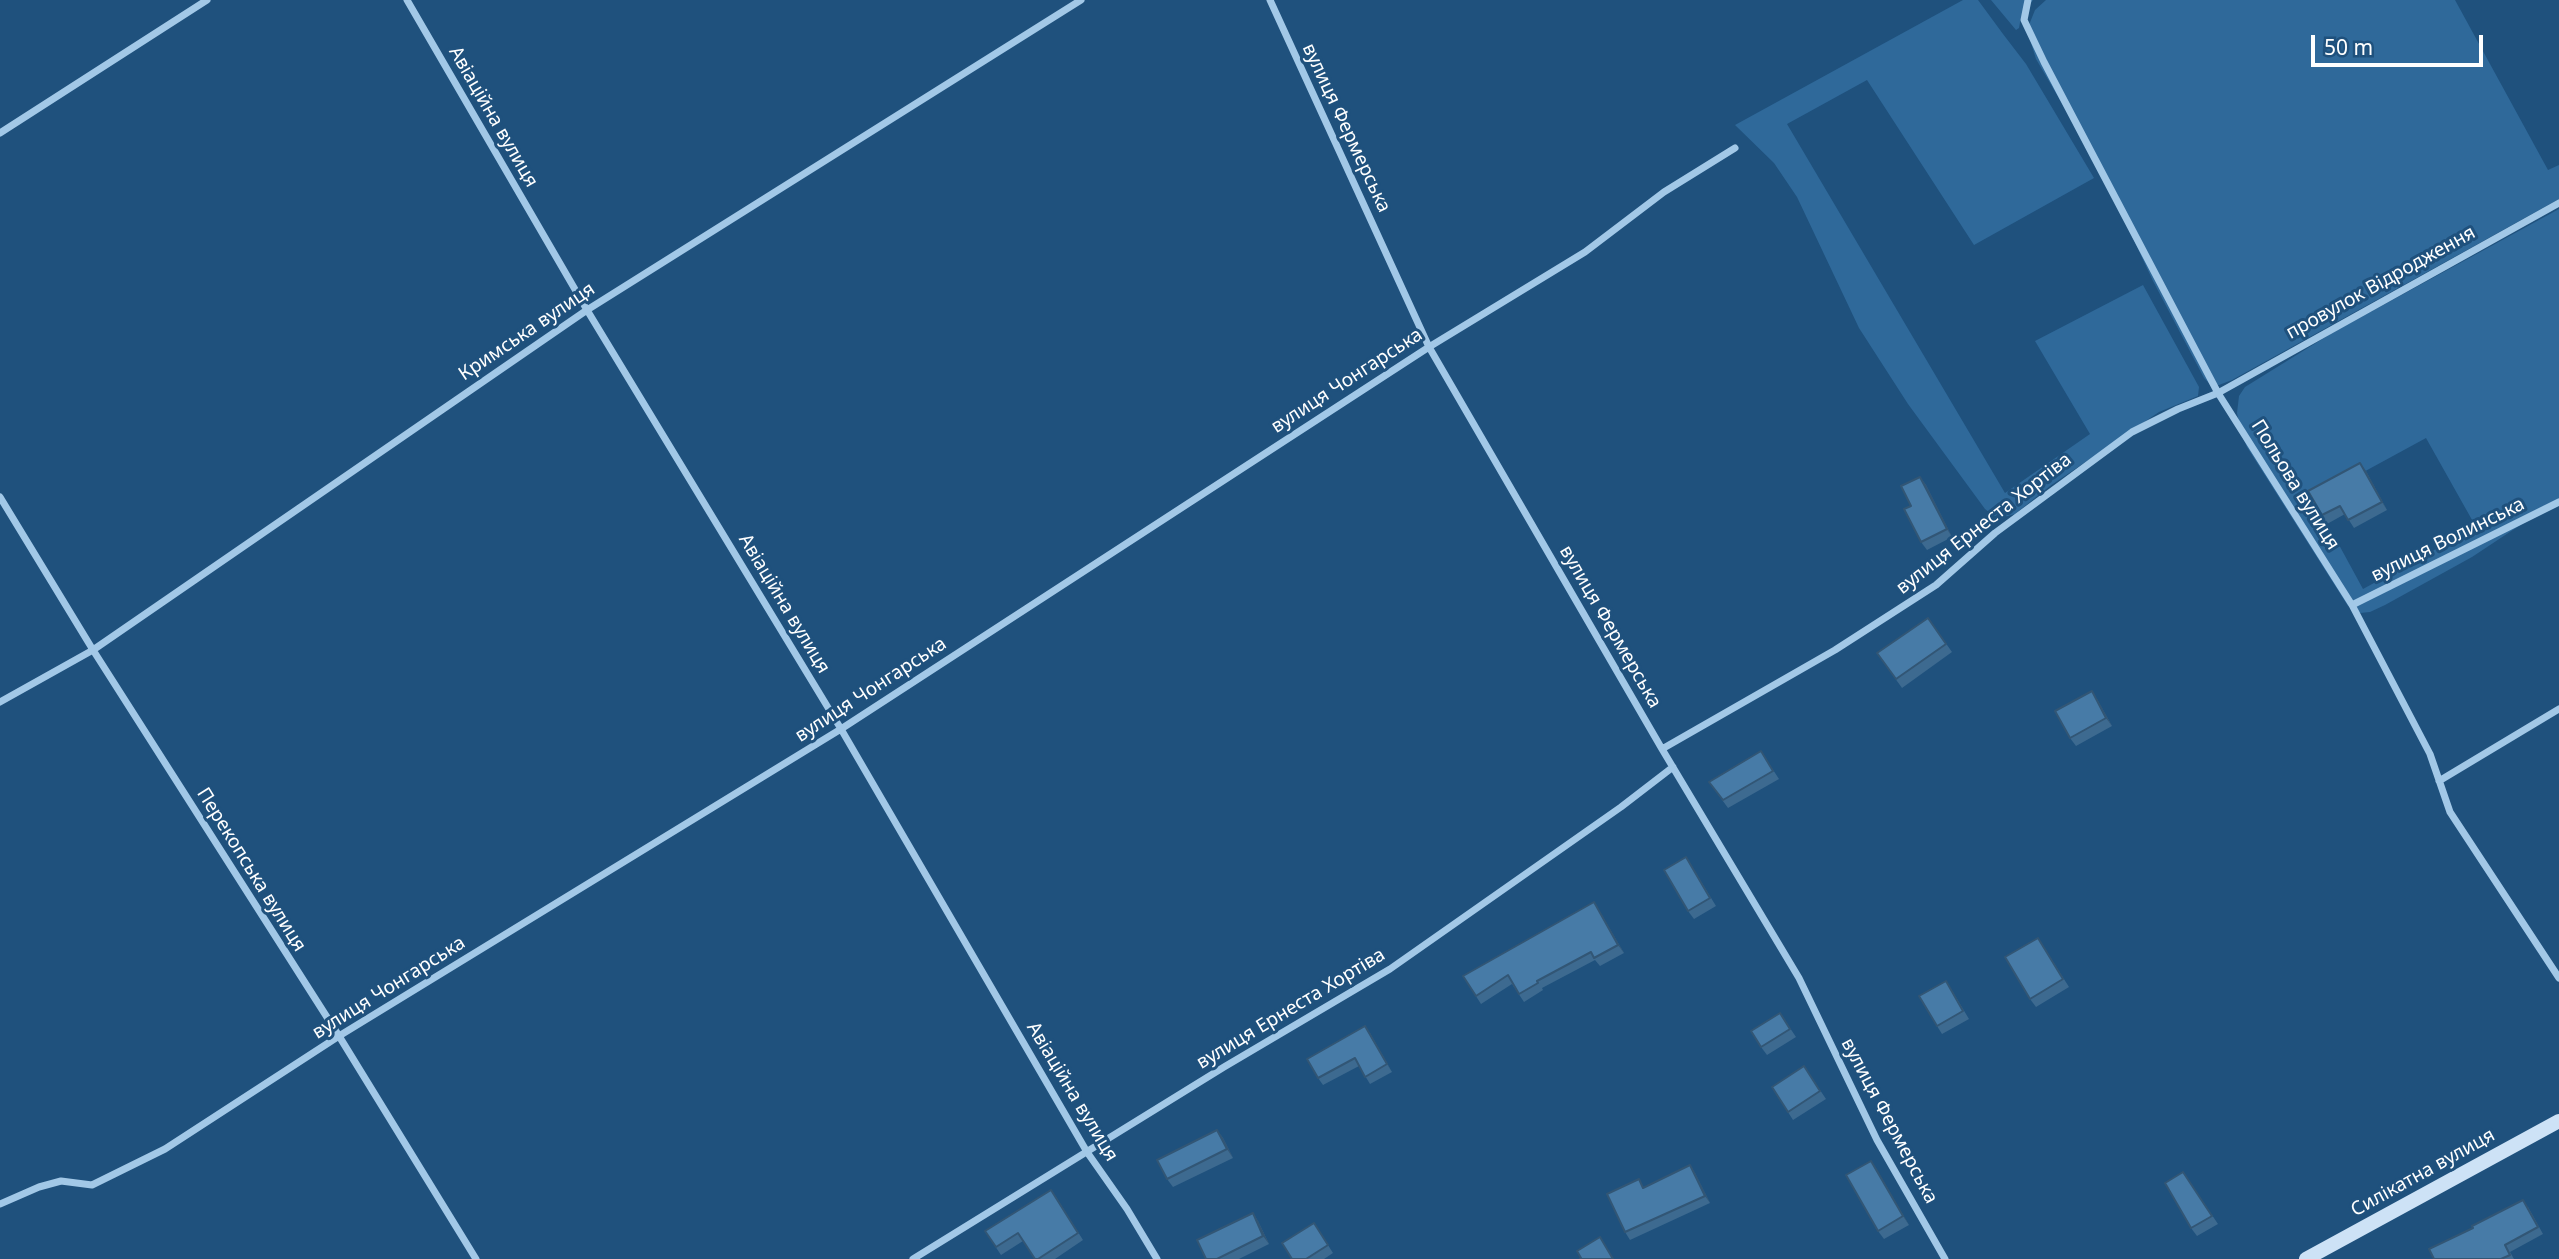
<!DOCTYPE html>
<meta charset="utf-8">
<style>
body{margin:0}
#map{position:relative;width:2559px;height:1259px;overflow:hidden;background:#1f517d;font-family:"Noto Sans",sans-serif}
canvas{display:block}
.scale{position:absolute;left:2311px;top:35px;width:172px;height:32px;box-sizing:border-box;border:4px solid #fff;border-top:0;padding-left:9px;font-size:21px;line-height:24px;white-space:nowrap;color:#fff;-webkit-text-stroke:5px #1f517d;paint-order:stroke}
</style>
<div id="map">
<canvas width="2559" height="1259"></canvas>
<div class="scale">50 m</div>
</div>
<script>
const ctx = document.querySelector('canvas').getContext('2d');
ctx.lineJoin = 'round';
function fillPath(path, color) { ctx.fillStyle = color; ctx.fill(path, 'evenodd'); }
const shape = rows => new Path2D(rows.map(r => 'M' + r).join(''));
function trace(path, color, width, dash) { ctx.strokeStyle = color; ctx.lineWidth = width; ctx.lineCap = dash ? 'butt' : 'round'; ctx.setLineDash(dash || []); ctx.stroke(path); }
function write(font, color, halo, rows, align = 'center') {
  ctx.font = font + ' "Noto Sans",sans-serif'; ctx.lineWidth = 6; ctx.setLineDash([]); ctx.textBaseline = 'middle'; ctx.strokeStyle = halo; ctx.fillStyle = color; for (const [text, x, y, turn = 0] of rows) {
    ctx.save(); ctx.translate(x, y); ctx.rotate((+turn || 0) * Math.PI / 180); ctx.textAlign = isNaN(turn) ? turn : align; if (halo) ctx.strokeText(text, 0, 0); ctx.fillText(text, 0, 0); ctx.restore();
  }
}
fillPath(shape([
 [1963,0,1978,0,2003,34,2026,64,2094,178,1974,245,1867,80,1787,124,2005,493,2090,434,2035,341,2143,285,2199,387,2198,396,2159,412,2050,486,2015,514,2004,517,1994,516,1985,509,1908,404,1859,328,1797,197,1774,163,1735,125],
 [1991,0,2033,0,2021,17,2019,28,2016,30],
 [2046,0,2455,0,2548,170,2559,165,2559,199,2232,380,2219,385,2210,384,2204,378,2153,281,2102,172,2036,59,2027,30,2035,10],
 [2559,209,2559,505,2537,514,2472,557,2385,605,2370,612,2360,613,2348,606,2247,447,2241,433,2237,413,2239,396,2245,387,2332,333],
 [2426,438,2476,527,2363,589,2314,499]
]), '#2f699a');
trace(shape([
 [407,0,587,310,841,729,1087,1152,1127,1209,1157,1259],
 [1270,0,1429,347,1662,749,1799,978,1877,1140,1945,1259],
 [2028,0,2024,20,2044,62,2218,393,2352,605,2430,754,2450,812,2559,978],
 [0,133,207,0],
 [0,497,93,650,339,1036,476,1259],
 [2352,605,2559,502],
 [0,702,93,650,587,310,1081,0],
 [1662,749,1835,650,1936,585,1995,533,2132,432,2178,409,2218,393,2559,203],
 [2439,781,2559,709],
 [0,1204,39,1187,61,1181,92,1185,165,1149,339,1036,841,729,1429,347,1585,252,1664,192,1735,148],
 [913,1259,1224,1067,1390,969,1621,807,1673,767]
]), '#a2c8e7', 7);
trace(shape([
 [2306,1259,2559,1121]
]), '#cde2f6', 14);
fillPath(shape([
 [2366,471,2387,510,2354,528,2345,514,2327,524,2322,515],
 [1920,477,1926,485,1952,537,1927,550,1921,542,1911,506],
 [1928,618,1952,652,1902,688,1877,653],
 [2097,699,2112,726,2076,746,2070,738],
 [1766,759,1779,779,1728,808,1709,782],
 [1686,857,1716,906,1694,919,1688,911],
 [1594,902,1624,953,1600,966,1595,960,1542,988,1543,990,1524,1002,1512,984,1481,1004,1463,976],
 [2038,938,2069,987,2036,1007,2030,999],
 [1951,989,1969,1019,1942,1034,1937,1026],
 [1780,1013,1796,1037,1767,1055,1761,1047],
 [1370,1033,1392,1072,1370,1084,1359,1066,1323,1085,1318,1078],
 [1804,1066,1826,1099,1793,1120,1772,1087],
 [1217,1130,1223,1138,1233,1158,1173,1187,1167,1179],
 [1871,1161,1909,1225,1884,1239,1878,1231],
 [1690,1165,1695,1173,1710,1203,1630,1240,1625,1232,1644,1187],
 [2183,1172,2218,1224,2197,1236,2191,1228],
 [1056,1197,1083,1240,1055,1259,1035,1259,1023,1241,1001,1255,985,1231],
 [2528,1207,2543,1234,2510,1252,2514,1259,2434,1259,2473,1228],
 [1253,1213,1258,1221,1269,1244,1239,1259,1206,1259],
 [1314,1223,1333,1253,1324,1259,1292,1259]
]), '#3d6a90');
fillPath(shape([
 [2360,463,2366,471,2387,510,2382,502],
 [1920,477,1926,485,1952,537,1947,529],
 [2092,691,2097,699,2112,726,2106,718],
 [1594,902,1599,910,1624,953,1618,945],
 [1365,1026,1370,1033,1392,1072,1387,1064],
 [1217,1130,1223,1138,1233,1158,1227,1149],
 [1871,1161,1877,1169,1909,1225,1903,1216],
 [1690,1165,1695,1173,1710,1203,1705,1196],
 [1253,1213,1258,1221,1269,1244,1263,1236]
]), '#325675');
const building = shape([
 [2360,463,2382,502,2348,520,2340,506,2322,515,2308,491,2360,463],
 [1920,477,1947,529,1921,542,1904,509,1911,506,1901,486,1920,477],
 [1928,618,1946,644,1896,679,1877,653,1928,618],
 [2092,691,2106,718,2070,738,2055,711,2092,691],
 [1761,751,1773,771,1723,800,1709,782,1761,751],
 [1686,857,1710,898,1688,911,1664,870,1686,857],
 [1594,902,1618,945,1594,958,1591,952,1537,981,1538,983,1519,994,1508,975,1476,996,1463,976,1594,902],
 [2038,938,2063,979,2030,999,2005,957,2038,938],
 [1946,981,1963,1011,1937,1026,1919,996,1946,981],
 [1780,1013,1790,1029,1761,1047,1751,1031,1780,1013],
 [1365,1026,1387,1064,1365,1077,1355,1058,1318,1078,1307,1059,1365,1026],
 [1804,1066,1820,1091,1788,1112,1772,1087,1804,1066],
 [1217,1130,1227,1149,1167,1179,1157,1160,1217,1130],
 [1871,1161,1903,1216,1878,1231,1846,1175,1871,1161],
 [1690,1165,1705,1196,1625,1232,1607,1194,1639,1179,1643,1188,1690,1165],
 [2183,1172,2212,1216,2191,1228,2165,1183,2183,1172],
 [1051,1190,1078,1233,1038,1259,1035,1259,1018,1233,996,1247,985,1231,1051,1190],
 [2523,1200,2538,1227,2505,1245,2510,1255,2501,1259,2434,1259,2429,1249,2473,1228,2472,1226,2523,1200],
 [1253,1213,1263,1236,1217,1259,1206,1259,1197,1240,1253,1213],
 [1314,1223,1328,1245,1306,1259,1292,1259,1282,1243,1314,1223],
 [1600,1237,1613,1259,1580,1259,1581,1258,1577,1251,1600,1237]
]);
fillPath(building, '#477ba7');
trace(building, '#325675', 2);
write('19px', '#fff', '#1f517d', [
 ["Авіаційна вулиця",493,117,60],
 ["вулиця Фермерська",1346,128,65],
 ["провулок Відродження",2381,283,-29],
 ["Кримська вулиця",527,332,-34],
 ["вулиця Чонгарська",1347,381,-33],
 ["Польова вулиця",2295,485,58],
 ["вулиця Ернеста Хортіва",1984,524,-38],
 ["вулиця Волинська",2448,540,-26],
 ["Авіаційна вулиця",784,604,59],
 ["вулиця Фермерська",1610,627,60],
 ["вулиця Чонгарська",871,690,-33],
 ["Перекопська вулиця",251,870,58],
 ["вулиця Чонгарська",389,988,-32],
 ["вулиця Ернеста Хортіва",1291,1009,-31],
 ["Авіаційна вулиця",1072,1092,59],
 ["вулиця Фермерська",1889,1121,62],
 ["Силікатна вулиця",2423,1173,-29]
]);
</script>
